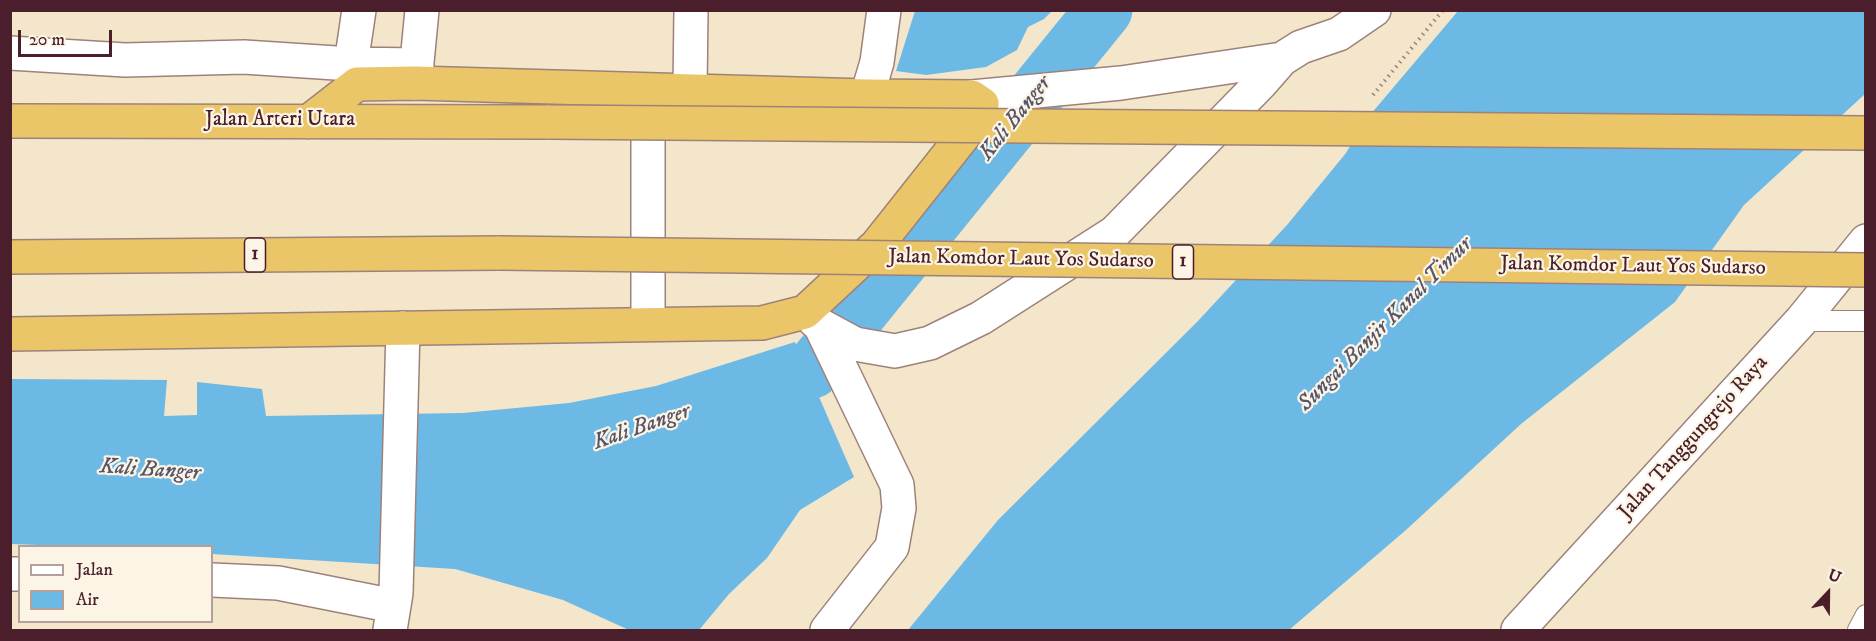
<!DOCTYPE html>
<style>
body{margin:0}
#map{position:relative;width:1876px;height:641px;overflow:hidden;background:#f3e6ca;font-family:"IM FELL DW Pica",serif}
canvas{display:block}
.frame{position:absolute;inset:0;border:12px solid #4a1f2b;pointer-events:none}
.legend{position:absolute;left:18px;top:545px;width:195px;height:78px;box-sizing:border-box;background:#fcf5e5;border:2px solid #b59f9b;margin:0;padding:8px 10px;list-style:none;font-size:18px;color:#4a1f2b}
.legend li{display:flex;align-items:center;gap:12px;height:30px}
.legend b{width:30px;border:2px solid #b59f9b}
.north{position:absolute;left:1798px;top:563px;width:60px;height:60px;-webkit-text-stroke:4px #fcf5e5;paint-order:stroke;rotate:22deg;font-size:16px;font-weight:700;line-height:24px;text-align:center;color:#4a1f2b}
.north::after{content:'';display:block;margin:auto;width:21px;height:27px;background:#4a1f2b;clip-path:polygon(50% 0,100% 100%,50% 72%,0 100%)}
.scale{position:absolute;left:18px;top:30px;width:94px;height:27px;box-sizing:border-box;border:3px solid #4a1f2b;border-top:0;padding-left:8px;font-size:18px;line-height:21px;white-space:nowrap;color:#4a1f2b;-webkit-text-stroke:4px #fcf5e5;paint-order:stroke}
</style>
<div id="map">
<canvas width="1876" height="641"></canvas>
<div class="frame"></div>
<ul class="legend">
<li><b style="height:8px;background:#fff"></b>Jalan</li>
<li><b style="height:16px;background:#6cb9e6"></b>Air</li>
</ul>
<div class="north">U</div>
<div class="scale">20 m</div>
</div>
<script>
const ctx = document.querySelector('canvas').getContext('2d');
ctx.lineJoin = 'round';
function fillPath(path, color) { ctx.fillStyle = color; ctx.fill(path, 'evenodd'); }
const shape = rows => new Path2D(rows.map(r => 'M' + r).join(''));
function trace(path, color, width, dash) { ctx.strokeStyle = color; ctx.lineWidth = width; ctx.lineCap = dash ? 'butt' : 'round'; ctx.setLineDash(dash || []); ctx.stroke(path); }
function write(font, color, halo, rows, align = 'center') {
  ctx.font = font + ' "IM FELL DW Pica",serif'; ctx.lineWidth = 4.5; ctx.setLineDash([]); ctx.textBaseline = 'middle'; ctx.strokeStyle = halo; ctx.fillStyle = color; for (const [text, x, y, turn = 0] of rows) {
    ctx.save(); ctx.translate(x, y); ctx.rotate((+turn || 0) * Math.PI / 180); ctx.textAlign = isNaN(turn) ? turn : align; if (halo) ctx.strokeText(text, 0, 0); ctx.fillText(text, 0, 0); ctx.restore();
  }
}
fillPath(shape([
 [915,11,915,10,1052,11,1044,19,1028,27,1017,50,986,67,926,75,896,71],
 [1458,11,1865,11,1865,94,1744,205,1675,302,1521,424,1406,530,1289,630,908,630,998,520,1197,322,1287,225,1346,153,1365,121],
 [795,342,854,477,800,510,767,558,729,594,699,630,629,630,563,600,455,569,212,554,212,546,66,546,11,544,10,379,167,380,164,416,197,415,197,382,262,389,266,416,463,413,569,403,656,386]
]), '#6cb9e6');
trace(shape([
 [732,397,812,370,1104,10]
]), '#6cb9e6', 57);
const service = shape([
 [1801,321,1866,321],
 [1858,630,1866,615]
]);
const minor = shape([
 [10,53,125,60,244,57,351,64,417,65],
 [415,83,422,10],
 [357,84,351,64,359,10],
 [690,91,691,10],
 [867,96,877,62,884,10],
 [972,97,1121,83,1282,59],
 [815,321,820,325,897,485,899,508,892,547,827,630],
 [648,324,648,95],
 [820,325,855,344,895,351,930,343,981,318,1114,233,1261,83,1282,59,1301,47,1339,34,1374,10],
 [10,574,20,574],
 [212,580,278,583,394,606],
 [390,630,396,593,403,328],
 [1518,630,1801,321,1866,241]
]);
const trunk = shape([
 [10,121,549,122],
 [10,257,500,253],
 [10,334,762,323,805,312,877,245,980,115,982,104,972,97,867,96,415,83,357,84,308,122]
]);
trace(service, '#9e827a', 22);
trace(minor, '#9e827a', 36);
trace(trunk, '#9e827a', 36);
trace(shape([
 [1373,95,1443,10]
]), '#9e827a', 4, [1.5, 4.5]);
trace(service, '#fff', 20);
trace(minor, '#fff', 33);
trace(trunk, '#ebc669', 33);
const trunkBridge = shape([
 [549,122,1866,133],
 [500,253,1866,270]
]);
trace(trunkBridge, '#9e827a', 36, []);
trace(trunkBridge, '#ebc669', 33);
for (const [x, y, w] of [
 [255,255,21],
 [1183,262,21]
]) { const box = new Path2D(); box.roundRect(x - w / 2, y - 17, w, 34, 4.5); ctx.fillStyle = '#fcf5e5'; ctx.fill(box); trace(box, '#4a1f2b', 1.5); }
write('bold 20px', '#4a1f2b', null, [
 ["1",255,255],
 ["1",1183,262]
]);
write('21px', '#4a1f2b', '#fcf5e5', [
 ["Jalan Arteri Utara",280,121],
 ["Jalan Komdor Laut Yos Sudarso",1021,260,1],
 ["Jalan Komdor Laut Yos Sudarso",1633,267,1],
 ["Jalan Tanggungrejo Raya",1694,438,-48]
]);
write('italic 22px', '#56556c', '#fcf5e5', [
 ["Kali Banger",1016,119,-51],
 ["Sungai Banjir Kanal Timur",1386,325,-45],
 ["Kali Banger",642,428,-19],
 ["Kali Banger",150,471,4]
]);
</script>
